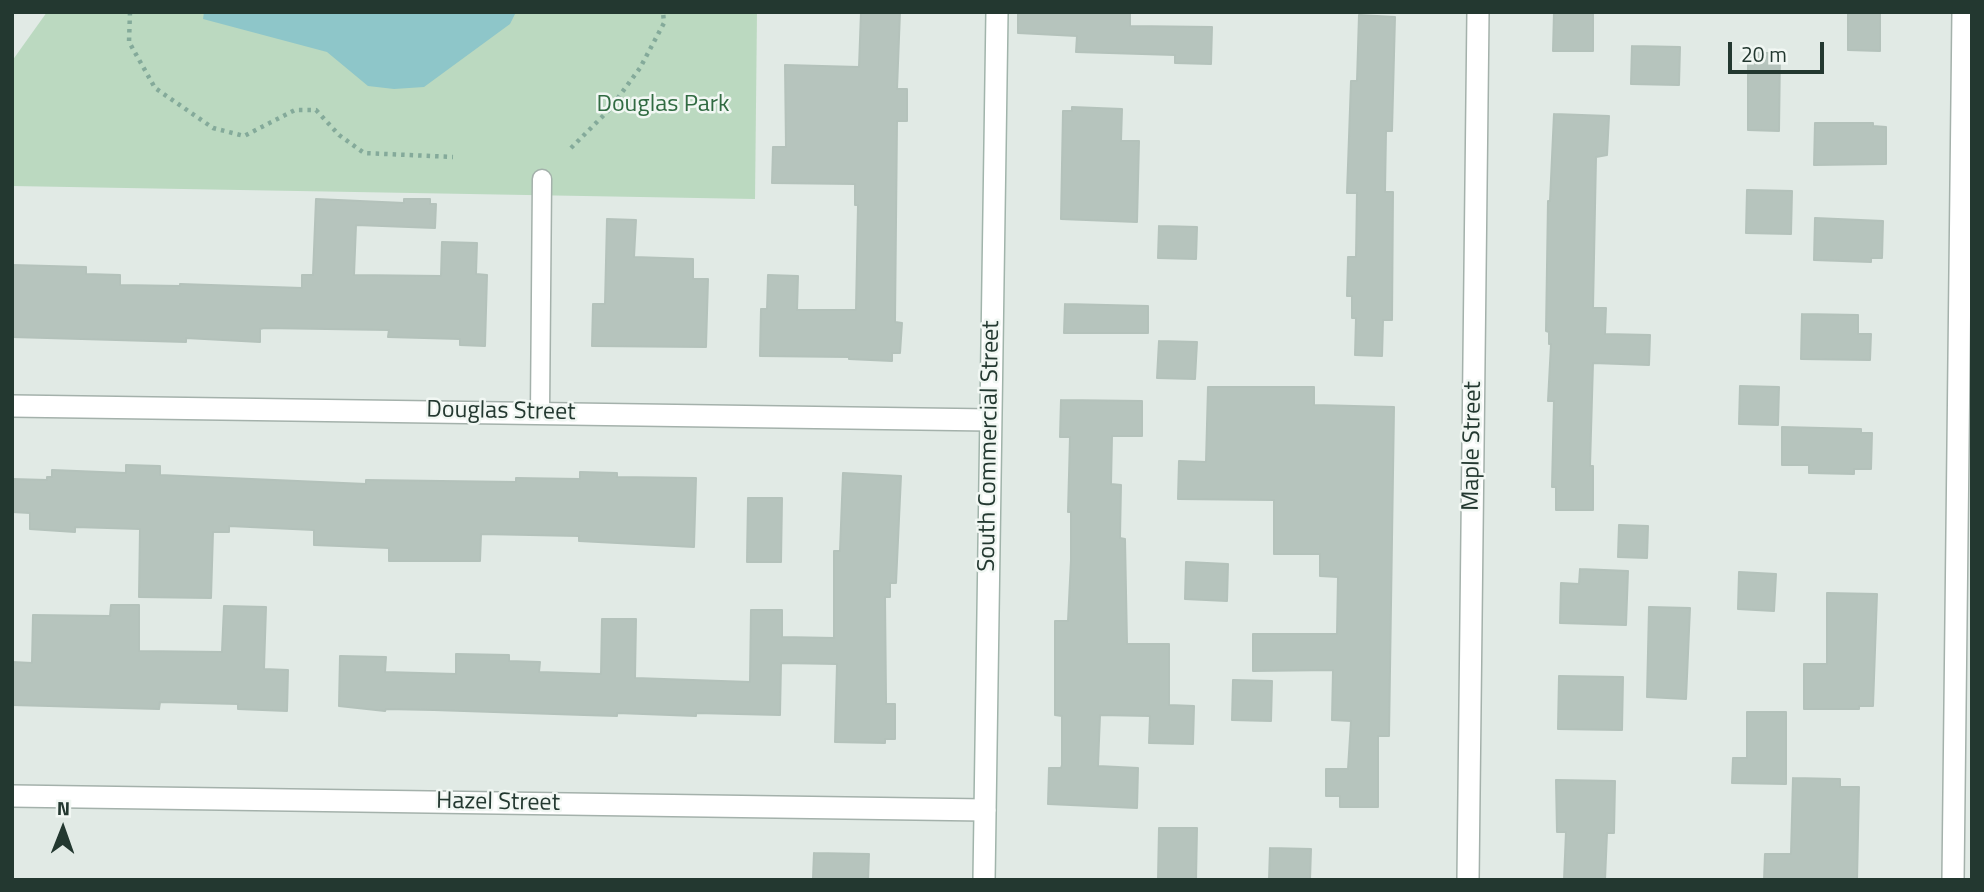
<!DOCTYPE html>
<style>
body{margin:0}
#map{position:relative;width:1984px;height:892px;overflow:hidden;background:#e1eae5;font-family:"Titillium Web",sans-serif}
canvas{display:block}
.frame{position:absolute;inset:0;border:14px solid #233830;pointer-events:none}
.north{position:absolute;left:28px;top:794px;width:70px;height:70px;-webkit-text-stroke:5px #f1f7f3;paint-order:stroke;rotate:1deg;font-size:19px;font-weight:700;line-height:28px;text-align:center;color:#233830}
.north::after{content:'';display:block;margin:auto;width:24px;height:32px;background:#233830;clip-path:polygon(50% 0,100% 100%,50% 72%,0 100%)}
.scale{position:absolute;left:1728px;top:42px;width:96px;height:32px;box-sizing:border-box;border:4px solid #233830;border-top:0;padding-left:9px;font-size:21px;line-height:24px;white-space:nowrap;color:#233830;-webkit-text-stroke:5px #f1f7f3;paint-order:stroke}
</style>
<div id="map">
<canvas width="1984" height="892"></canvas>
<div class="frame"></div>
<div class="north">N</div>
<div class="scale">20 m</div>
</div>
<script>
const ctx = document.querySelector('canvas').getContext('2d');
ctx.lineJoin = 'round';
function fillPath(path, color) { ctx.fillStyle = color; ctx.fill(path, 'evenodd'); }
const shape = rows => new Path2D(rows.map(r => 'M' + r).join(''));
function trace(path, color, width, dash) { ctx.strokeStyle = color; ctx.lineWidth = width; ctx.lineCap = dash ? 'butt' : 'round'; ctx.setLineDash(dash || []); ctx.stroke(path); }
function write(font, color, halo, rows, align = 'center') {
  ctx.font = font + ' "Titillium Web",sans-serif'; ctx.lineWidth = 5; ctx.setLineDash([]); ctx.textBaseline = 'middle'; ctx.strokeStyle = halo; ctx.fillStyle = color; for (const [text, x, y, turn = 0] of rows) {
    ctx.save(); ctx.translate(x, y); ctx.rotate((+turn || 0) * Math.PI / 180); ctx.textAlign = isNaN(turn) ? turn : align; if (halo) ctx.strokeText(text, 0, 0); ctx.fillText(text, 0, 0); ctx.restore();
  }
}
fillPath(shape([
 [47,12,757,12,755,199,12,186,12,61]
]), '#bbd9c0');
fillPath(shape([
 [204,12,516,12,510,24,424,87,394,89,368,86,327,52,203,19]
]), '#8ec6c9');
const building = shape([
 [861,12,900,12,897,89,907,89,907,121,897,121,895,322,902,323,900,353,892,353,892,361,849,359,849,357,760,356,761,309,767,309,768,275,798,276,797,310,856,310,858,205,855,205,855,184,772,183,773,147,786,147,785,65,859,67,861,12],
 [1018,12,1130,12,1130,26,1212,27,1211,64,1175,63,1175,55,1076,52,1077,36,1018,33,1018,12],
 [1554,12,1593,12,1593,51,1553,51,1554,12],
 [1848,12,1880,12,1880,51,1848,50,1848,12],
 [1359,15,1395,17,1392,131,1386,131,1385,192,1393,192,1392,320,1383,320,1382,356,1355,355,1356,318,1352,318,1352,296,1347,296,1348,257,1356,257,1357,193,1347,193,1351,81,1357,81,1359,15],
 [1632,46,1680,47,1679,85,1631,84,1632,46],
 [1748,53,1780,53,1779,131,1748,130,1748,53],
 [1072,107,1122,109,1121,141,1139,141,1137,222,1061,219,1063,111,1072,111,1072,107],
 [1554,114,1609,116,1607,155,1596,157,1593,308,1606,308,1605,334,1650,335,1649,365,1593,363,1590,466,1593,466,1593,510,1556,510,1556,487,1552,487,1554,401,1548,401,1551,344,1549,344,1549,332,1546,331,1548,201,1550,201,1554,114],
 [1815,123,1873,123,1873,126,1886,127,1886,164,1814,165,1815,123],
 [1747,190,1792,191,1791,234,1746,233,1747,190],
 [316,199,404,203,404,199,430,199,430,204,436,204,435,228,356,225,354,275,441,276,442,242,477,243,476,274,487,275,485,346,460,345,460,339,388,337,389,330,264,328,260,329,260,342,186,338,186,342,12,337,12,265,86,267,86,274,120,275,120,285,180,286,180,284,302,288,302,275,313,275,316,199],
 [1815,218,1883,221,1882,258,1871,258,1871,262,1814,260,1815,218],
 [607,219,636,220,634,257,693,259,693,279,708,279,706,347,592,346,593,304,605,304,607,219],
 [1159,226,1197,227,1196,259,1158,258,1159,226],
 [1065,304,1148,306,1148,333,1064,333,1065,304],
 [1802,314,1858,315,1858,334,1871,334,1870,360,1801,359,1802,314],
 [1159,341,1197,342,1195,379,1157,378,1159,341],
 [1740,386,1779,387,1778,425,1739,424,1740,386],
 [1208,387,1314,387,1314,405,1394,407,1389,736,1378,736,1378,807,1340,807,1340,796,1326,796,1326,769,1348,769,1351,721,1332,720,1333,670,1253,671,1253,634,1337,634,1338,577,1320,576,1320,554,1274,554,1274,500,1178,499,1179,461,1206,462,1208,387],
 [1061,400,1142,401,1142,436,1112,436,1111,484,1121,485,1120,538,1125,539,1127,644,1169,644,1169,705,1194,706,1193,744,1149,743,1150,716,1100,715,1098,766,1138,768,1137,808,1048,804,1049,768,1061,768,1062,765,1062,716,1055,715,1055,621,1068,621,1071,560,1071,512,1068,512,1070,437,1060,437,1061,400],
 [1782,427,1861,429,1861,433,1872,433,1871,469,1854,469,1854,474,1809,473,1809,465,1782,465,1782,427],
 [126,465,160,466,160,475,366,484,366,480,516,482,516,478,580,479,580,472,617,473,617,477,696,478,694,547,579,541,579,536,481,534,480,561,389,561,389,548,314,545,314,530,229,526,229,532,213,532,211,598,139,597,140,529,75,527,75,532,30,529,30,513,12,512,12,479,47,480,47,477,52,477,52,470,126,473,126,465],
 [843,473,901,476,896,583,890,583,890,597,885,597,886,699,886,704,895,704,895,739,885,739,885,743,835,742,837,664,781,663,780,715,696,713,696,716,617,713,617,716,584,715,434,710,386,709,385,711,339,706,340,656,386,657,385,672,456,674,456,654,509,655,509,661,540,662,539,672,601,674,602,619,636,619,635,678,750,682,751,610,782,610,782,637,834,638,834,551,840,551,843,473],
 [748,498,782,498,781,562,747,562,748,498],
 [1619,525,1648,526,1647,558,1618,557,1619,525],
 [1186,562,1228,564,1227,601,1185,599,1186,562],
 [1580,569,1628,571,1626,625,1560,623,1561,583,1579,584,1580,569],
 [1739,572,1776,574,1774,611,1738,609,1739,572],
 [1827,593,1877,594,1873,706,1859,706,1859,709,1804,709,1804,664,1827,664,1827,593],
 [111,605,139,605,139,651,222,652,224,606,266,607,264,669,288,670,287,711,238,709,238,704,160,702,159,709,12,705,12,662,32,663,33,615,110,616,111,605],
 [1649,607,1690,608,1686,699,1647,697,1649,607],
 [1559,676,1623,677,1622,730,1558,729,1559,676],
 [1233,680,1272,681,1271,721,1232,720,1233,680],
 [1747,712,1786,712,1786,784,1732,783,1733,758,1747,758,1747,712],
 [1793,778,1840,779,1840,787,1859,787,1857,880,1764,880,1765,854,1791,854,1793,778],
 [1556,780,1615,781,1614,833,1607,833,1605,880,1564,880,1566,832,1557,832,1556,780],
 [1159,828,1197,828,1196,880,1158,880,1159,828],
 [1270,848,1311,849,1310,880,1269,880,1270,848],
 [814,853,869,854,868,880,817,880,813,878,814,853]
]);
fillPath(building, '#b6c4bd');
trace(building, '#b4c2bb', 2);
const lane = shape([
 [540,412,542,179]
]);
const street = shape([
 [12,406,990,420],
 [12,796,985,810],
 [1468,880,1478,12],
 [1953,880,1963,12]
]);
const secondary = shape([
 [984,880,997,12]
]);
trace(lane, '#a4b1ab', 21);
trace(street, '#a4b1ab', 24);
trace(secondary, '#a1b4ab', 24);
trace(shape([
 [130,12,129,42,155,88,213,128,244,136,295,110,316,110,339,135,364,153,453,157],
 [571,148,609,110,640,68,664,23,663,12]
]), '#84aa9a', 4.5, [3.5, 5]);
trace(lane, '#fff', 18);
trace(street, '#fff', 21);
trace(secondary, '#fff', 21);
write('24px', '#316b42', '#f1f7f3', [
 ["Douglas Park",663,105]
]);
write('24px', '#233830', '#f1f7f3', [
 ["Douglas Street",501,412,1],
 ["South Commercial Street",990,446,-89],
 ["Maple Street",1473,446,-89],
 ["Hazel Street",498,803,1]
]);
</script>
